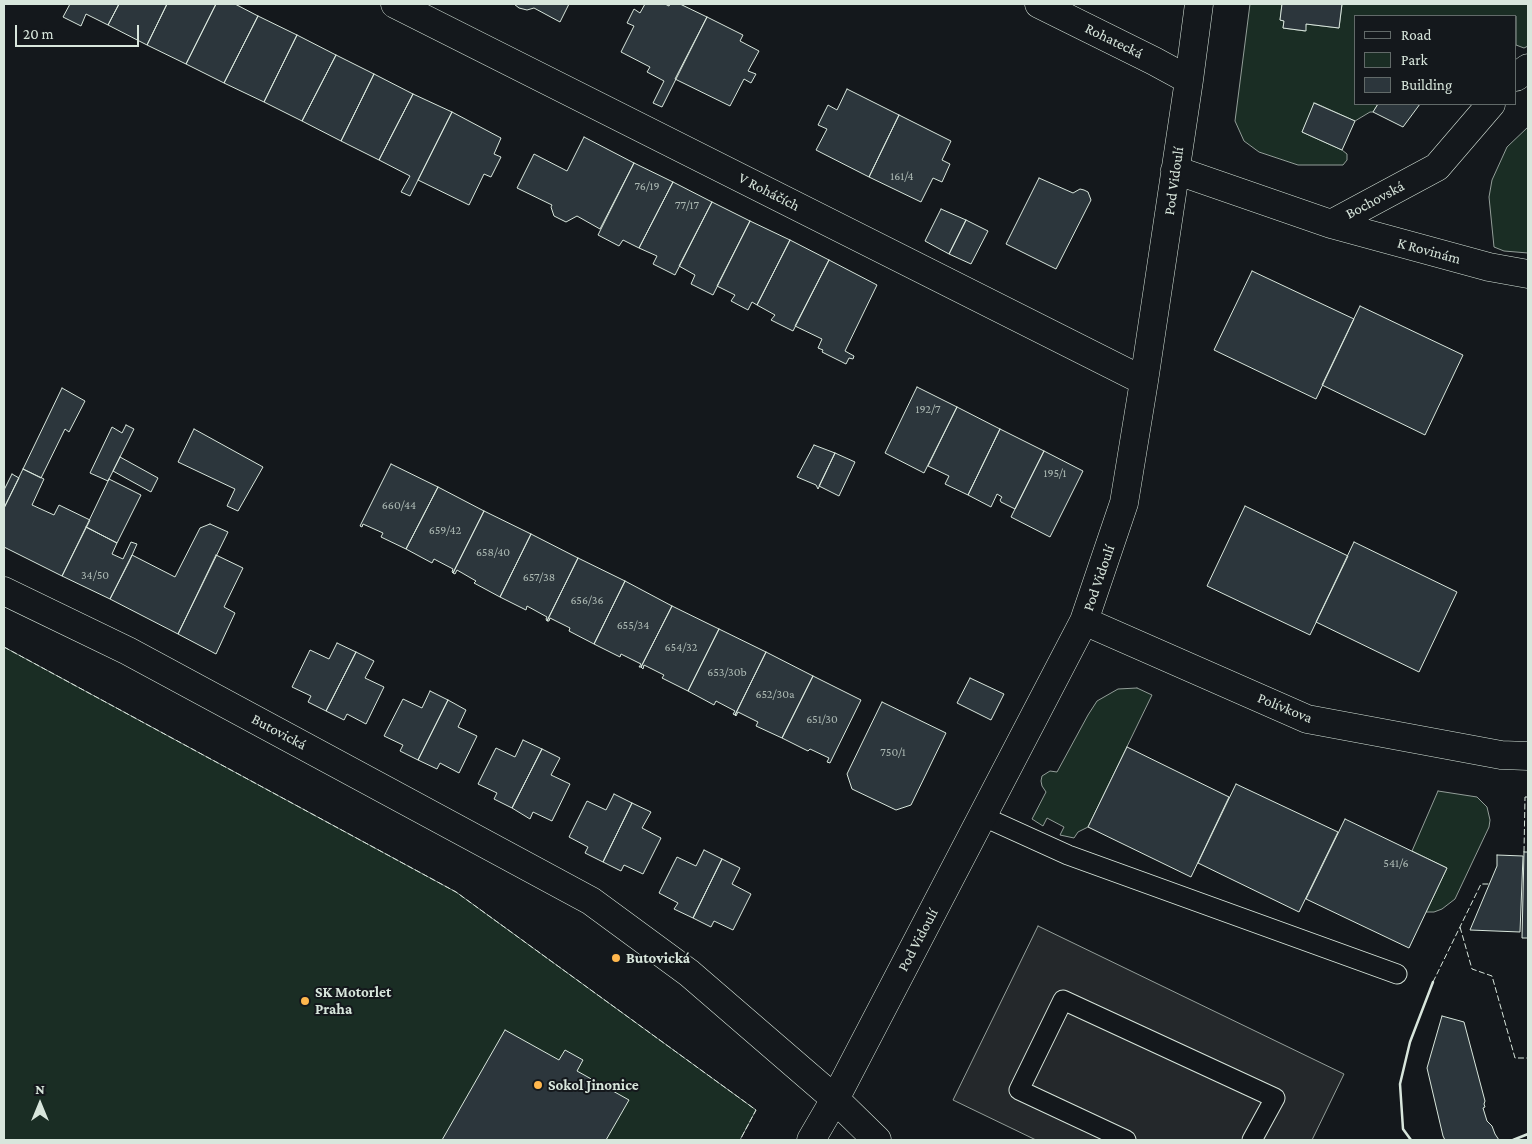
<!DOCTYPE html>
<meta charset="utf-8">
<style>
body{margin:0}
#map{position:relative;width:1532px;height:1144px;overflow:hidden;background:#14181c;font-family:"Crimson Pro",serif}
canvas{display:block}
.frame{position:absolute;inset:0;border:5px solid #d8e6dc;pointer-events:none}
.legend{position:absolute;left:1354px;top:15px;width:162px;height:90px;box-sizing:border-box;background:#14181c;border:1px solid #626a69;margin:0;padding:6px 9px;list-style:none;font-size:15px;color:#d8e6dc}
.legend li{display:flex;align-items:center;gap:10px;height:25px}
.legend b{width:25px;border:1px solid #626a69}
.north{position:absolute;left:15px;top:1079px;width:50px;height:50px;-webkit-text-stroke:4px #14181c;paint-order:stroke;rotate:0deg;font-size:14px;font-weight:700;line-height:20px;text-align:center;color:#d8e6dc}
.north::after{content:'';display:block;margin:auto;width:18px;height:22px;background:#d8e6dc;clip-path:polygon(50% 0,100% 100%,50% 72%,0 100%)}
.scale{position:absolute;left:15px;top:25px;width:124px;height:22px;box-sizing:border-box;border:2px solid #d8e6dc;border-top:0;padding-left:6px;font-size:15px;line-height:18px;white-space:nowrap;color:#d8e6dc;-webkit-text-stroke:4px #14181c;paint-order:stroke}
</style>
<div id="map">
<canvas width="1532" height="1144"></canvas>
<div class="frame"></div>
<ul class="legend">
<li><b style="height:6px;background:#14181c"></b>Road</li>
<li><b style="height:14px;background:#1a2d24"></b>Park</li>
<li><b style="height:14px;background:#2c363c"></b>Building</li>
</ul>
<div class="north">N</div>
<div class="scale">20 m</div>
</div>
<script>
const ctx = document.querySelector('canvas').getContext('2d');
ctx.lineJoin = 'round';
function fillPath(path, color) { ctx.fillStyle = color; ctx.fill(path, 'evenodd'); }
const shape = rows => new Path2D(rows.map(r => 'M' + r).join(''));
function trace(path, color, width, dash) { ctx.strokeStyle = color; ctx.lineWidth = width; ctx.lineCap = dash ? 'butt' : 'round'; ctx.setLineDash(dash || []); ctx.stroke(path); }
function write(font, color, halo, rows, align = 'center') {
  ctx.font = font + ' "Crimson Pro",serif'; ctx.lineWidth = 4; ctx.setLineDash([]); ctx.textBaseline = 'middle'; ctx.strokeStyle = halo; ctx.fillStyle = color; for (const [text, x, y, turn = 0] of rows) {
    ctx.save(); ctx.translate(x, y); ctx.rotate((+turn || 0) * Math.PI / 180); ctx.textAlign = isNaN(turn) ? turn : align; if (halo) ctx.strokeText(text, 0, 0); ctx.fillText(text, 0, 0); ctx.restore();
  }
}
const green = shape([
 [1250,4,1282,4,1280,20,1284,21,1283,28,1305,31,1306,24,1339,28,1342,4,1528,4,1528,46,1524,48,1516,45,1516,16,1356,16,1356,104,1378,104,1373,112,1370,112,1355,121,1315,103,1302,132,1342,150,1347,154,1347,160,1343,165,1298,165,1259,152,1244,141,1235,121,1250,4],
 [1528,127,1528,253,1504,251,1494,247,1489,197,1492,180,1507,147,1528,127],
 [4,647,456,892,756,1110,740,1140,4,1140,4,647],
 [1137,688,1152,695,1088,827,1078,832,1074,838,1060,835,1064,827,1047,818,1043,826,1032,819,1046,792,1042,786,1041,781,1042,776,1050,771,1057,772,1088,715,1097,701,1118,689,1137,688],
 [1438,791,1477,797,1487,807,1490,820,1489,827,1455,899,1442,909,1434,912,1426,912,1447,868,1412,851,1438,791]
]);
fillPath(green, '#1a2d24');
trace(green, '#939e99', 1);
const parking = shape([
 [1038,926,1344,1074,1312,1140,1036,1140,953,1100,1038,926]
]);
fillPath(parking, '#24282b');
trace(parking, '#939e99', 1);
const building = shape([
 [70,4,119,4,108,25,86,14,81,26,63,17,70,4],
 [119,4,167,4,147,45,108,25,119,4],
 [167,4,216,4,186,64,147,45,167,4],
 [216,4,235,4,258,16,224,83,186,64,216,4],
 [514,4,569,4,560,22,534,8,527,10,519,8,514,4],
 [645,4,665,4,669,6,670,4,680,4,707,17,662,107,653,103,664,81,647,72,650,67,621,52,634,26,627,23,634,9,640,13,645,4],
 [1282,4,1342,4,1339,28,1306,24,1306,31,1283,28,1284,21,1280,20,1282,4],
 [258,16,297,35,264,102,224,83,258,16],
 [707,17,743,35,740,41,759,51,748,71,756,74,751,83,744,79,730,106,675,79,707,17],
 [297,35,336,55,302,121,264,102,297,35],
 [336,55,374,74,341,141,302,121,336,55],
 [374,74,413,94,379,160,341,141,374,74],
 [847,89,899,115,869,177,816,150,827,129,818,125,828,105,837,110,847,89],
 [413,94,452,112,410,196,401,192,410,176,379,160,413,94],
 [1314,103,1355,121,1342,150,1302,132,1314,103],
 [1378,104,1420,104,1403,127,1373,112,1378,104],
 [452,112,501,138,494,154,501,157,491,177,484,174,469,205,418,180,452,112],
 [899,115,951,141,942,160,950,164,942,182,933,178,921,202,869,177,899,115],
 [584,137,634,163,600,229,577,216,566,222,554,216,551,207,552,205,517,188,534,154,567,171,584,137],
 [634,163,673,182,639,248,623,240,619,246,598,235,634,163],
 [1039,178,1073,193,1080,189,1084,190,1088,192,1091,200,1056,269,1006,244,1039,178],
 [673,182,712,202,675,275,653,264,657,256,639,248,673,182],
 [712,202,750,221,713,295,691,284,695,275,679,266,712,202],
 [941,209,966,220,949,254,925,241,941,209],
 [966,220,988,231,971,264,949,254,966,220],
 [750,221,790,240,757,305,752,302,748,310,731,301,735,295,717,286,750,221],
 [790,240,829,260,793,331,771,320,775,315,757,305,790,240],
 [829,260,877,285,845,351,854,356,853,359,849,358,846,364,822,352,823,350,818,348,822,339,795,326,829,260],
 [1252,271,1354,319,1316,399,1214,350,1252,271],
 [1360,306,1463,355,1425,435,1322,385,1360,306],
 [917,387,957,407,924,473,885,453,917,387],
 [62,388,85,401,69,432,65,429,41,478,23,469,62,388],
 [957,407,1000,429,968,495,945,484,949,476,928,466,957,407],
 [126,425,134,429,108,481,90,473,112,427,122,433,126,425],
 [194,429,263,467,238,511,227,506,235,489,178,462,194,429],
 [1000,429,1044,451,1015,509,1001,502,1000,500,1002,497,997,494,991,507,968,495,1000,429],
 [814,445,835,453,818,489,816,485,797,477,814,445],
 [1044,451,1083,471,1050,537,1011,517,1044,451],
 [835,453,855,462,839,496,819,486,835,453],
 [120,457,158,478,151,492,113,471,120,457],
 [391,464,438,487,406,549,381,537,383,533,363,524,362,527,360,526,391,464],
 [23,469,44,479,32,505,54,515,59,505,90,520,62,576,4,547,4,508,23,469],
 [12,474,19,478,4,508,4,490,12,474],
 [109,479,141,495,117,543,86,527,109,479],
 [438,487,484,511,453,573,452,572,453,569,434,559,432,563,406,549,438,487],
 [1245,506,1348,556,1310,635,1207,586,1245,506],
 [484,511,531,534,500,597,474,583,476,581,457,570,455,574,453,573,484,511],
 [210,524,228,532,178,634,110,599,132,555,175,577,200,528,210,524],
 [86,527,117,543,112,554,123,559,131,542,137,544,129,562,110,599,62,576,86,527],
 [531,534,578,558,547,621,546,619,547,617,527,606,526,610,500,597,531,534],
 [1354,542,1457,592,1419,672,1316,622,1354,542],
 [216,555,243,568,224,607,235,613,216,654,178,634,216,555],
 [578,558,625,581,594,644,569,631,570,628,550,618,549,621,547,621,578,558],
 [625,581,672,606,641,667,639,667,641,664,621,654,620,657,594,644,625,581],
 [672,606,719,629,688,691,662,678,664,675,644,665,643,669,641,667,672,606],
 [719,629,766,652,735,715,733,714,735,711,716,701,714,705,688,691,719,629],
 [337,643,356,652,326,711,308,702,311,696,292,687,310,650,329,659,337,643],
 [356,652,374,661,365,678,384,687,366,724,347,714,344,720,326,711,356,652],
 [766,652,813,676,782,738,756,726,758,722,738,712,736,716,735,715,766,652],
 [813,676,861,700,830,763,827,762,829,758,810,749,808,751,782,738,813,676],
 [970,678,1004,694,991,720,957,703,970,678],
 [430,691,448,700,418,760,400,751,403,745,384,736,403,699,422,708,430,691],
 [448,700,466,710,458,727,477,736,459,773,440,763,437,769,418,760,448,700],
 [882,702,946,733,911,805,896,810,852,789,847,774,882,702],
 [523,740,542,749,512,808,494,799,497,793,478,784,496,748,515,757,523,740],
 [1127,747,1229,797,1191,877,1088,827,1127,747],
 [542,749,560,758,551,775,570,784,552,821,533,812,530,819,512,808,542,749],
 [1236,784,1338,832,1299,912,1198,863,1236,784],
 [614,794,632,803,603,862,585,853,588,847,569,837,587,801,606,810,614,794],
 [632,803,651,812,642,828,661,838,643,874,624,865,621,871,603,862,632,803],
 [1345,819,1447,868,1409,948,1306,899,1345,819],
 [704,850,722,859,693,918,674,909,678,903,659,893,677,857,696,866,704,850],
 [1524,852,1528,852,1528,938,1522,938,1524,852],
 [1497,855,1523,856,1520,932,1470,930,1497,866,1497,855],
 [722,859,740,868,732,884,751,894,733,930,714,921,711,927,693,918,722,859],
 [1442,1016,1464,1022,1485,1101,1484,1104,1485,1107,1483,1108,1487,1121,1492,1126,1495,1134,1499,1140,1445,1140,1443,1136,1427,1068,1442,1016],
 [505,1030,559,1060,565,1050,583,1060,577,1071,629,1100,606,1140,442,1140,505,1030]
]);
fillPath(building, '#2c363c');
trace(building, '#d8e6dc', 1);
const service = shape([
 [982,816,1068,855,1397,974],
 [1126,1140,1019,1090,1063,1000,1275,1098,1252,1140]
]);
const minor = shape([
 [395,4,1144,381],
 [1039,4,1154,61,1189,80],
 [1516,77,1528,68],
 [1175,170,1331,224,1437,167,1491,104],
 [1331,224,1489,267,1528,274],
 [4,591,128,651,591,901,689,973,835,1099,877,1140],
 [1084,621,1307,719,1501,755,1528,756],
 [811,1140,835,1099,1084,621,1124,503,1144,381,1189,80,1199,4]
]);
trace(service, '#d8e6dc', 21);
trace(minor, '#d8e6dc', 29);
trace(service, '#14181c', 19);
trace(minor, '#14181c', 28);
trace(shape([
 [4,647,456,892,756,1110,740,1140],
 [1524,852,1525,797,1528,797],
 [1460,927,1472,969,1492,976,1515,1058,1528,1058],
 [1433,982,1481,884,1489,884]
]), '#d8e6dc', 1, [6, 2.5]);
trace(shape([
 [1411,1140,1403,1129,1400,1084,1410,1042,1433,982],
 [1513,1140,1528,1134]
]), '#d8e6dc', 2.5);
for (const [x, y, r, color] of [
 [616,958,5,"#ffb74d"],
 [305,1001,5,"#ffb74d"],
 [538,1085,5,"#ffb74d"]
]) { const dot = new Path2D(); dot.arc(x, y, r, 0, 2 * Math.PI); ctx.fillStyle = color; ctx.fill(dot); trace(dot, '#14181c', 2); }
write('12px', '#adbab4', null, [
 ["161/4",902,176],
 ["76/19",647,186],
 ["77/17",687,205],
 ["192/7",928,409],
 ["195/1",1055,473],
 ["660/44",399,505],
 ["659/42",445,530],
 ["658/40",493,552],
 ["34/50",95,575],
 ["657/38",539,577],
 ["656/36",587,600],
 ["655/34",633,625],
 ["654/32",681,647],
 ["653/30b",727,672],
 ["652/30a",775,694],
 ["651/30",822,719],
 ["750/1",893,752],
 ["541/6",1396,863]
]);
write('15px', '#d8e6dc', '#14181c', [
 ["Rohatecká",1114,41,26],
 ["Pod Vidoulí",1174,181,-82],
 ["V Roháčích",769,192,27],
 ["Bochovská",1375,200,-28],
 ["K Rovinám",1429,251,15],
 ["Pod Vidoulí",1099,578,-71],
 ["Polívkova",1285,708,22],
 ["Butovická",279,732,28],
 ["Pod Vidoulí",918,940,-62]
]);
write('bold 15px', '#d8e6dc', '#14181c', [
 ["Butovická",626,958],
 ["SK Motorlet",315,992],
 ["Praha",315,1009],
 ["Sokol Jinonice",548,1085]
], 'left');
</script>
